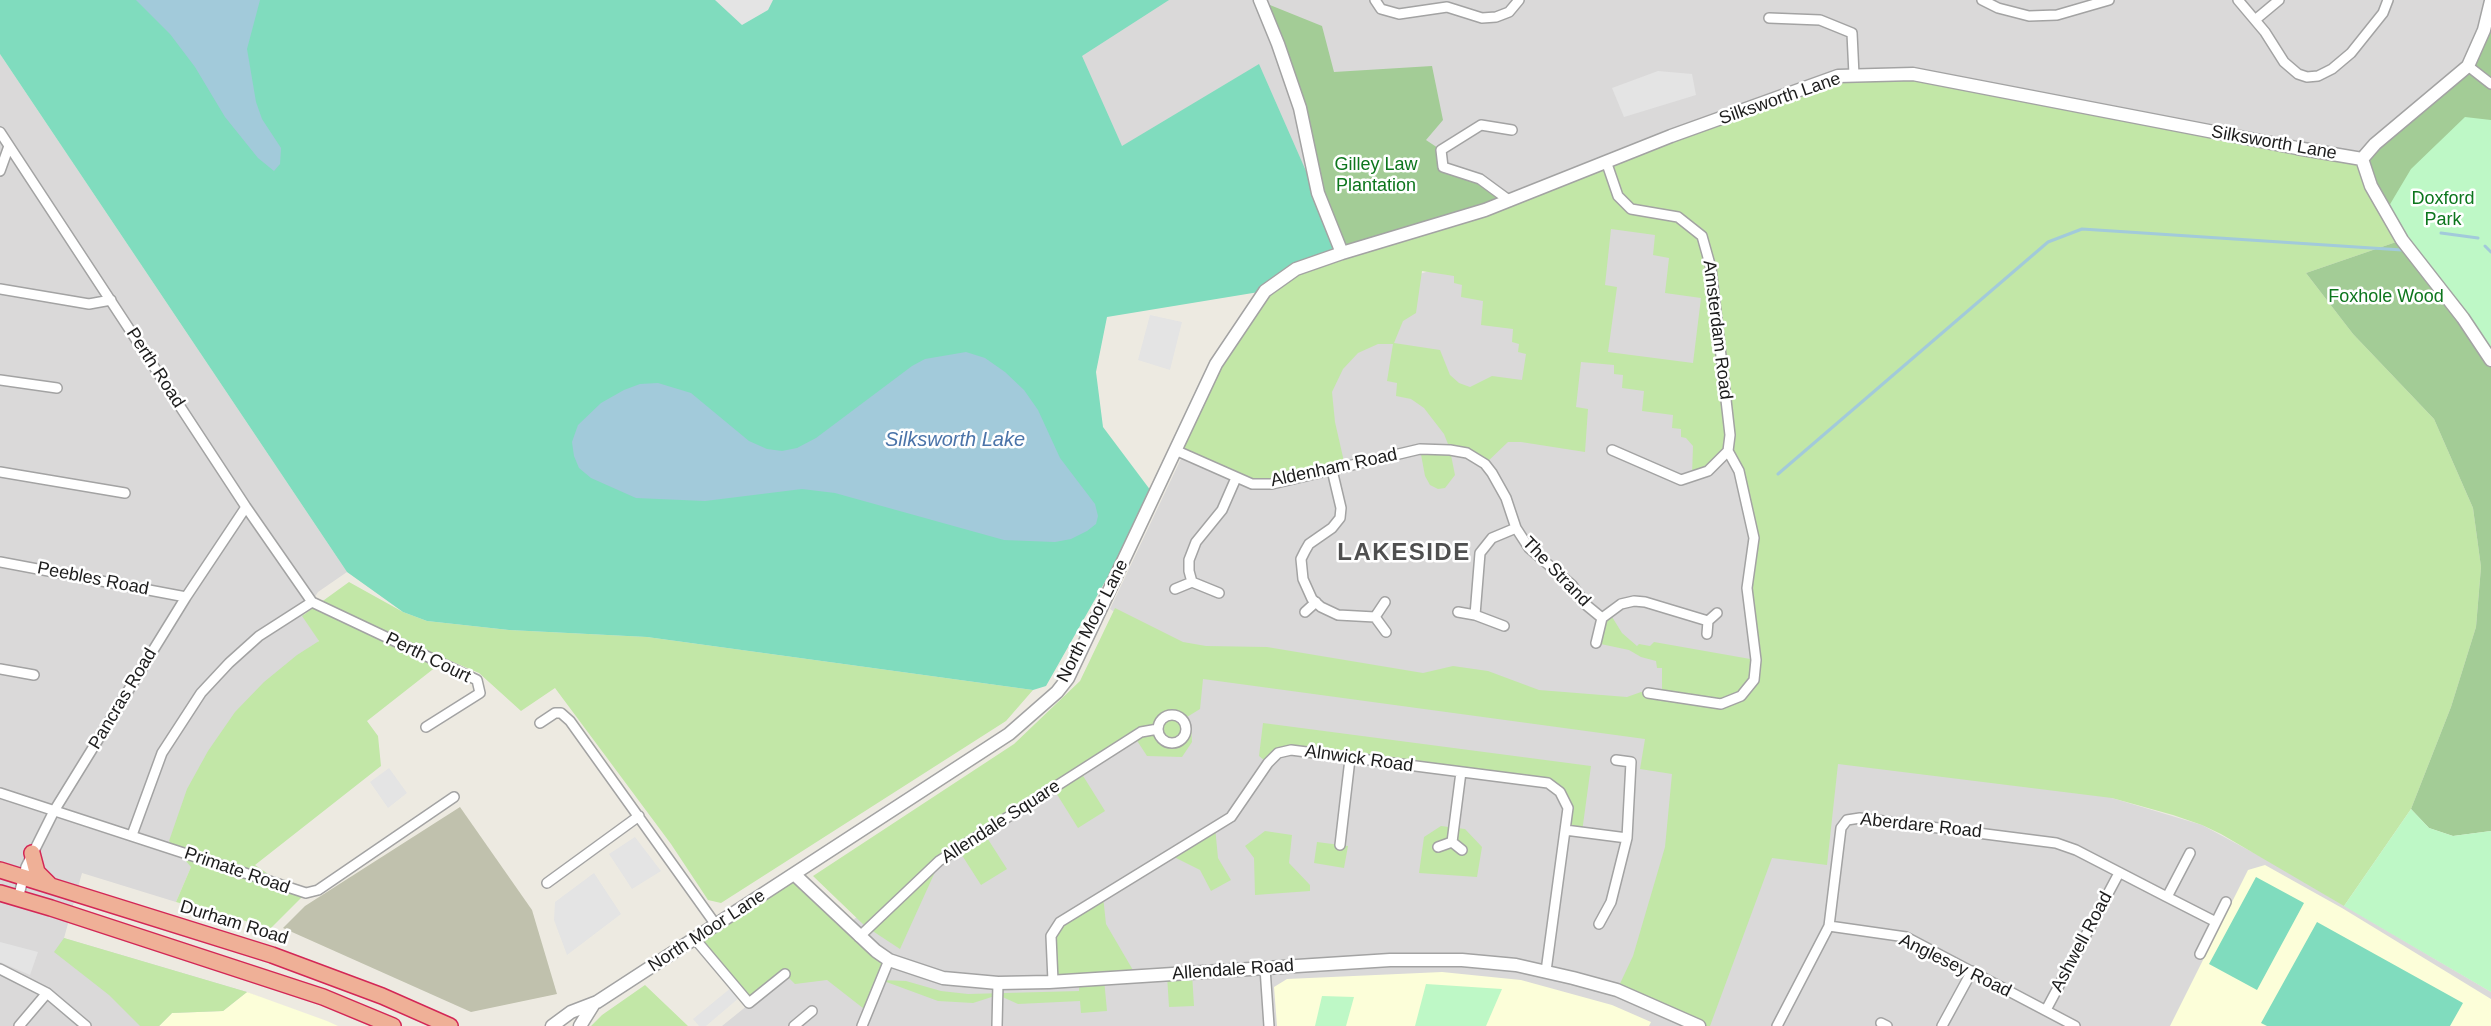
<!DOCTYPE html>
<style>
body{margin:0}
canvas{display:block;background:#edeae1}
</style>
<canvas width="2491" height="1026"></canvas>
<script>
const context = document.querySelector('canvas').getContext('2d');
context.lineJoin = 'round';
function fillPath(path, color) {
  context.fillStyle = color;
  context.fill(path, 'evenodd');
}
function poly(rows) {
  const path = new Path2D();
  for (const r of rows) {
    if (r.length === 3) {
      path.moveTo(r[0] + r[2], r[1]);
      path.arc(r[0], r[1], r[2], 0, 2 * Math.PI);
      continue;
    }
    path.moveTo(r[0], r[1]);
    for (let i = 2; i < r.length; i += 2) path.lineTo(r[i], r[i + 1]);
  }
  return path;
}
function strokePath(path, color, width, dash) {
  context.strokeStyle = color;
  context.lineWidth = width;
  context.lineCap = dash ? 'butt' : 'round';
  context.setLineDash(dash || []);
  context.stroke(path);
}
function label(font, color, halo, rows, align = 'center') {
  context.font = font + ' Arial,sans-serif';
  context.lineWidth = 5;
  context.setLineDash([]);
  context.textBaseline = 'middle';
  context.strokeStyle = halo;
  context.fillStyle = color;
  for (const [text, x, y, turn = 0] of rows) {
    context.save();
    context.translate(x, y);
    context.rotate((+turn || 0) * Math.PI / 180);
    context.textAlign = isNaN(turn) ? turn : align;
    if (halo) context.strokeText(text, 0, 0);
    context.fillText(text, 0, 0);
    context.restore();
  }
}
const residential = poly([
 [1154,0,2491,0,2468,66,2362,159,1485,210,1122,147,1070,56],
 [0,54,347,572,318,592,303,616,319,640,191,867,176,902,82,873,64,938,247,992,329,1026,0,1026],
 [1631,209,1702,236,1730,435,1754,538,2112,798,2202,825,2265,859,2491,992,2491,1026,722,1026,915,870,1165,645,1110,609,1222,372,1270,320]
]);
const education = poly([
 [2265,865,2342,908,2491,999,2491,1026,2170,1026,2248,870],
 [1442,972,1521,980,1612,1005,1651,1022,1649,1026,1277,1026,1274,987,1287,979],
 [247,992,327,1021,338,1026,159,1026,172,1013,223,1011]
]);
const construction = poly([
 [460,807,532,910,557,994,471,1012,283,928,305,906]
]);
const grass = poly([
 [1913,74,2362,159,2402,240,2306,273,2353,334,2434,419,2473,508,2481,567,2476,627,2451,707,2411,809,2344,906,2221,834,2202,825,2173,815,2112,798,1838,764,1827,865,1772,858,1710,1026,1699,1026,1617,990,1633,956,1665,847,1672,774,1640,769,1645,739,1203,679,1200,709,1187,717,1191,725,1192,742,1182,757,1147,756,1134,736,1080,771,1105,811,1078,828,1053,788,984,833,1007,869,981,885,958,849,940,861,900,949,865,926,813,876,1014,744,1080,681,1115,608,1183,642,1206,646,1267,647,1423,673,1453,666,1488,671,1539,690,1627,697,1641,692,1662,695,1662,668,1657,668,1656,661,1641,657,1629,650,1596,643,1609,612,1622,633,1637,646,1639,644,1650,646,1654,642,1756,660,1747,588,1754,538,1731,437,1722,458,1692,476,1693,446,1686,438,1681,437,1681,429,1672,428,1673,415,1642,411,1644,391,1622,388,1623,375,1614,374,1614,365,1581,362,1576,407,1588,409,1585,452,1521,442,1508,442,1485,464,1450,450,1455,475,1445,488,1438,489,1430,485,1425,476,1420,449,1450,449,1444,434,1424,408,1411,399,1396,396,1397,383,1387,381,1393,344,1378,344,1358,353,1343,369,1332,392,1335,422,1345,466,1252,484,1175,450,1216,364,1265,291,1296,269,1485,210,1838,76],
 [1611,229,1655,235,1653,255,1669,258,1665,293,1701,298,1693,363,1608,352,1617,287,1605,285],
 [1422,271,1454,276,1454,283,1462,285,1461,297,1483,301,1481,325,1513,329,1512,342,1519,344,1518,352,1526,354,1522,380,1492,376,1470,387,1459,383,1450,375,1440,350,1394,343,1403,321,1416,313],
 [349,582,403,612,427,621,509,630,647,637,1033,690,1006,721,721,903,708,900,671,844,555,688,521,711,479,673,446,659,367,721,378,736,381,766,255,865,302,897,271,928,176,902,191,867,169,841,187,789,208,751,235,712,264,682,297,655,319,641,302,616],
 [1263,723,1591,766,1582,832,1565,830,1568,808,1548,783,1291,750,1268,763,1259,756],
 [1441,826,1465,829,1482,847,1477,877,1419,873,1424,837],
 [1215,827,1218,858,1231,880,1211,891,1200,870,1170,855],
 [1265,831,1292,835,1289,863,1310,885,1310,891,1255,895,1254,858,1245,846],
 [1317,842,1348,846,1344,868,1314,863],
 [794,874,889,960,881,980,906,981,941,991,968,994,1079,991,1079,980,1053,981,1053,931,1103,896,1106,924,1137,977,1104,979,1107,1011,1081,1013,1080,1001,1018,1004,998,995,973,1003,938,1001,881,980,868,1012,827,980,795,984,785,974,749,1003,695,939],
 [64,938,247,992,223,1011,172,1013,159,1026,140,1026,109,995,54,952],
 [1192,973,1194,1006,1169,1007,1167,975],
 [645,985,688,1026,591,1026,602,1015]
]);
const forest = poly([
 [1260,1,1322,26,1334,72,1432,66,1443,120,1426,140,1441,150,1443,167,1480,179,1510,201,1342,253,1318,193,1300,108],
 [2491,1,2491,831,2453,836,2429,828,2411,809,2451,707,2476,627,2481,567,2473,508,2434,419,2353,334,2306,273,2402,240,2362,159,2468,66]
]);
const park = poly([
 [2465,117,2491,120,2491,360,2386,211,2411,169],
 [2411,809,2429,828,2453,836,2491,831,2491,992,2344,906],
 [1426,984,1502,989,1486,1026,1415,1026],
 [1322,996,1354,997,1346,1026,1315,1026]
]);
const pitch = poly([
 [0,0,1169,0,1082,56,1122,146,1259,64,1342,253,1265,291,1107,317,1096,372,1103,427,1154,495,1046,686,1033,690,647,637,509,630,427,621,403,612,347,572,0,54],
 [2256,877,2304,903,2257,990,2209,964],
 [2317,922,2463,1003,2450,1026,2267,1026,2261,1023]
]);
const parking = poly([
 [715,0,773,0,768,10,742,25],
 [1658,71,1692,74,1696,95,1624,117,1612,88],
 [1150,315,1182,322,1170,370,1138,360],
 [389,768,407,793,388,808,370,782],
 [635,837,661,871,632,889,609,854],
 [594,873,621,914,567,955,554,920,555,902],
 [0,942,38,952,30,975,0,962],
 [732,987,740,997,706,1026,699,1026,693,1019]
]);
const water = poly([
 [136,0,260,0,247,49,256,102,262,119,281,148,280,164,274,171,258,158,225,117,195,67,170,34],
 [966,352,985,358,1005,372,1024,390,1038,410,1060,458,1095,504,1098,516,1096,524,1087,531,1071,539,1055,542,1004,540,835,493,802,489,705,501,636,498,591,478,579,468,574,456,572,442,578,425,601,403,624,390,640,384,658,383,691,393,749,441,767,449,782,451,797,448,816,438,912,366,925,359]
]);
const stream = poly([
 [2441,233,2478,238],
 [2485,246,2491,252],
 [1778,474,2048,242,2082,229,2402,250]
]);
const minor = poly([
 [1375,0,1381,9,1399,14,1447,7,1482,18,1496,17,1509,12,1519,0],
 [1982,0,1998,8,2029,16,2057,15,2109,0],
 [2238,0,2265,32,2284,62,2298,74,2307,77,2318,76,2332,69,2351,53,2383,13,2388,0],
 [1769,18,1820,20,1852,33,1854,75],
 [2255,20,2279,0],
 [2468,66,2491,84],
 [0,132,246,507,312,602,477,680,480,693,426,727],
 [1606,161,1618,196,1631,209,1678,217,1702,236,1711,268,1730,435,1728,451,1739,471,1754,538,1747,588,1756,660,1754,680,1741,696,1721,704,1648,693],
 [0,171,9,146],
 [1510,201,1480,179,1443,167,1441,150,1481,125,1512,130],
 [0,289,89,304,111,300],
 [0,380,57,388],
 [1175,450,1252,484,1272,484,1420,449,1450,450,1467,453,1485,464,1492,473,1506,498,1516,528,1529,548,1572,585,1585,604,1602,618,1621,604,1634,601,1645,602,1708,621,1707,634],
 [1612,450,1681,480,1708,471,1728,451],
 [1332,470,1341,508,1340,518,1332,528,1309,544,1305,551,1301,559,1303,579,1312,599,1321,607,1338,615,1375,617],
 [0,472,125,493],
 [0,562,186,597],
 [1175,589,1192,582],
 [1219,593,1192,582,1189,571,1189,560,1196,542,1222,510,1236,478],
 [1385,602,1375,617,1386,632],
 [1305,612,1316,602],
 [1458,612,1475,615],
 [1708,621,1717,613],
 [1504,626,1475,615,1480,553,1492,538,1516,528],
 [1596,643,1602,618],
 [0,669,34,675],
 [1172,729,14],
 [540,723,555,713,561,713,570,721,716,925],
 [0,793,306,893,318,890,454,797],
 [1565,830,1627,838],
 [132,835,162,753,201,693,229,663,259,636,312,602],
 [1452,842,1461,772],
 [1340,845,1350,759],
 [1438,847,1452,842,1462,850],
 [2190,853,2167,897,2216,922],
 [547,883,639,816],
 [18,899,26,867,54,811,186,597,246,507],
 [1599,924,1611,902,1627,838,1631,762,1616,760],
 [1829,926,1906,937,2075,1026],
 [859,937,939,861,1141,732,1158,729],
 [695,939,749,1003,785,974],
 [2200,954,2226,902],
 [1265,968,1269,1026],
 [0,969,47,993,86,1026],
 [1053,981,1051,936,1060,922,1231,817,1268,763,1278,753,1291,750,1548,783,1560,792,1568,808,1546,971],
 [2046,1010,2119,873],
 [1881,1023,1887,1026],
 [19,1026,47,993],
 [794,1026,812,1011],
 [862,1026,889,960],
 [997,1026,998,983],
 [1777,1026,1829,926,1841,828,1847,820,1860,818,2056,843,2076,850,2167,897],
 [1942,1026,1972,971]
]);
const tertiary = poly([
 [1260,0,1278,44,1300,108,1318,193,1342,253],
 [2362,159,2371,186,2402,240,2463,318,2491,360],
 [794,874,876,951,889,960,943,978,998,983,1049,982,1390,960,1462,960,1516,965,1573,978,1617,990,1699,1026],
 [552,1026,571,1012,597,1002,1009,734,1057,692,1068,678,1216,364,1265,291,1296,269,1342,253,1485,210,1671,136,1838,76,1913,74,2297,148,2362,159,2375,144,2468,66,2484,30,2491,1],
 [580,1026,593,1005]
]);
const trunk = poly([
 [32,853,37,872,50,885],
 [0,870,272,955,382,996,450,1026],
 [0,893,51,908,323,997,393,1026]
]);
const streetNames = [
 ["Silksworth Lane",1780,99,-19],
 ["Silksworth Lane",2274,143,10],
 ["Amsterdam Road",1717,330,83],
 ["Perth Road",155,368,57],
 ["Aldenham Road",1334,468,-12],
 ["The Strand",1556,572,46],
 ["Peebles Road",93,579,11],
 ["North Moor Lane",1093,621,-63],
 ["Perth Court",428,658,26],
 ["Pancras Road",123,699,-59],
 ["Alnwick Road",1359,759,8],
 ["Allendale Square",1001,822,-33],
 ["Aberdare Road",1921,826,6],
 ["Primate Road",237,871,19],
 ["Durham Road",234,923,17],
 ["North Moor Lane",707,931,-33],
 ["Ashwell Road",2082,942,-62],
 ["Anglesey Road",1955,966,26],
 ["Allendale Road",1233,970,-4]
];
const parkNames = [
 ["Gilley Law",1376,165],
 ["Plantation",1376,186],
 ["Doxford",2443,199],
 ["Park",2443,220],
 ["Foxhole Wood",2386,297]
];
const waterNames = [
 ["Silksworth Lake",955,440]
];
const districtNames = [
 ["LAKESIDE",1404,553]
];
fillPath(residential, '#dad9d9');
fillPath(education, '#fcfed9');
fillPath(construction, '#c0c1ad');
fillPath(grass, '#c2e7a7');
fillPath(forest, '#a3cc96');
fillPath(park, '#bef8c6');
fillPath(pitch, '#80dcbe');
fillPath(parking, '#e4e4e4');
fillPath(water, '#a2cada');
strokePath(stream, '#a2cada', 3);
strokePath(minor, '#a3a3a3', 12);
strokePath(tertiary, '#a3a3a3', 15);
strokePath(trunk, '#d32756', 18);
strokePath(minor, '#fff', 9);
strokePath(tertiary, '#fff', 12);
strokePath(trunk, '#efb097', 15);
label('18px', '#1c1c1c', '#fff', streetNames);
label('18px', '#0d761d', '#fff', parkNames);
label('italic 20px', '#4b74a9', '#fff', waterNames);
context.letterSpacing = '1.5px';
label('bold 24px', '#4f4f4f', '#fff', districtNames);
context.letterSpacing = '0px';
</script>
